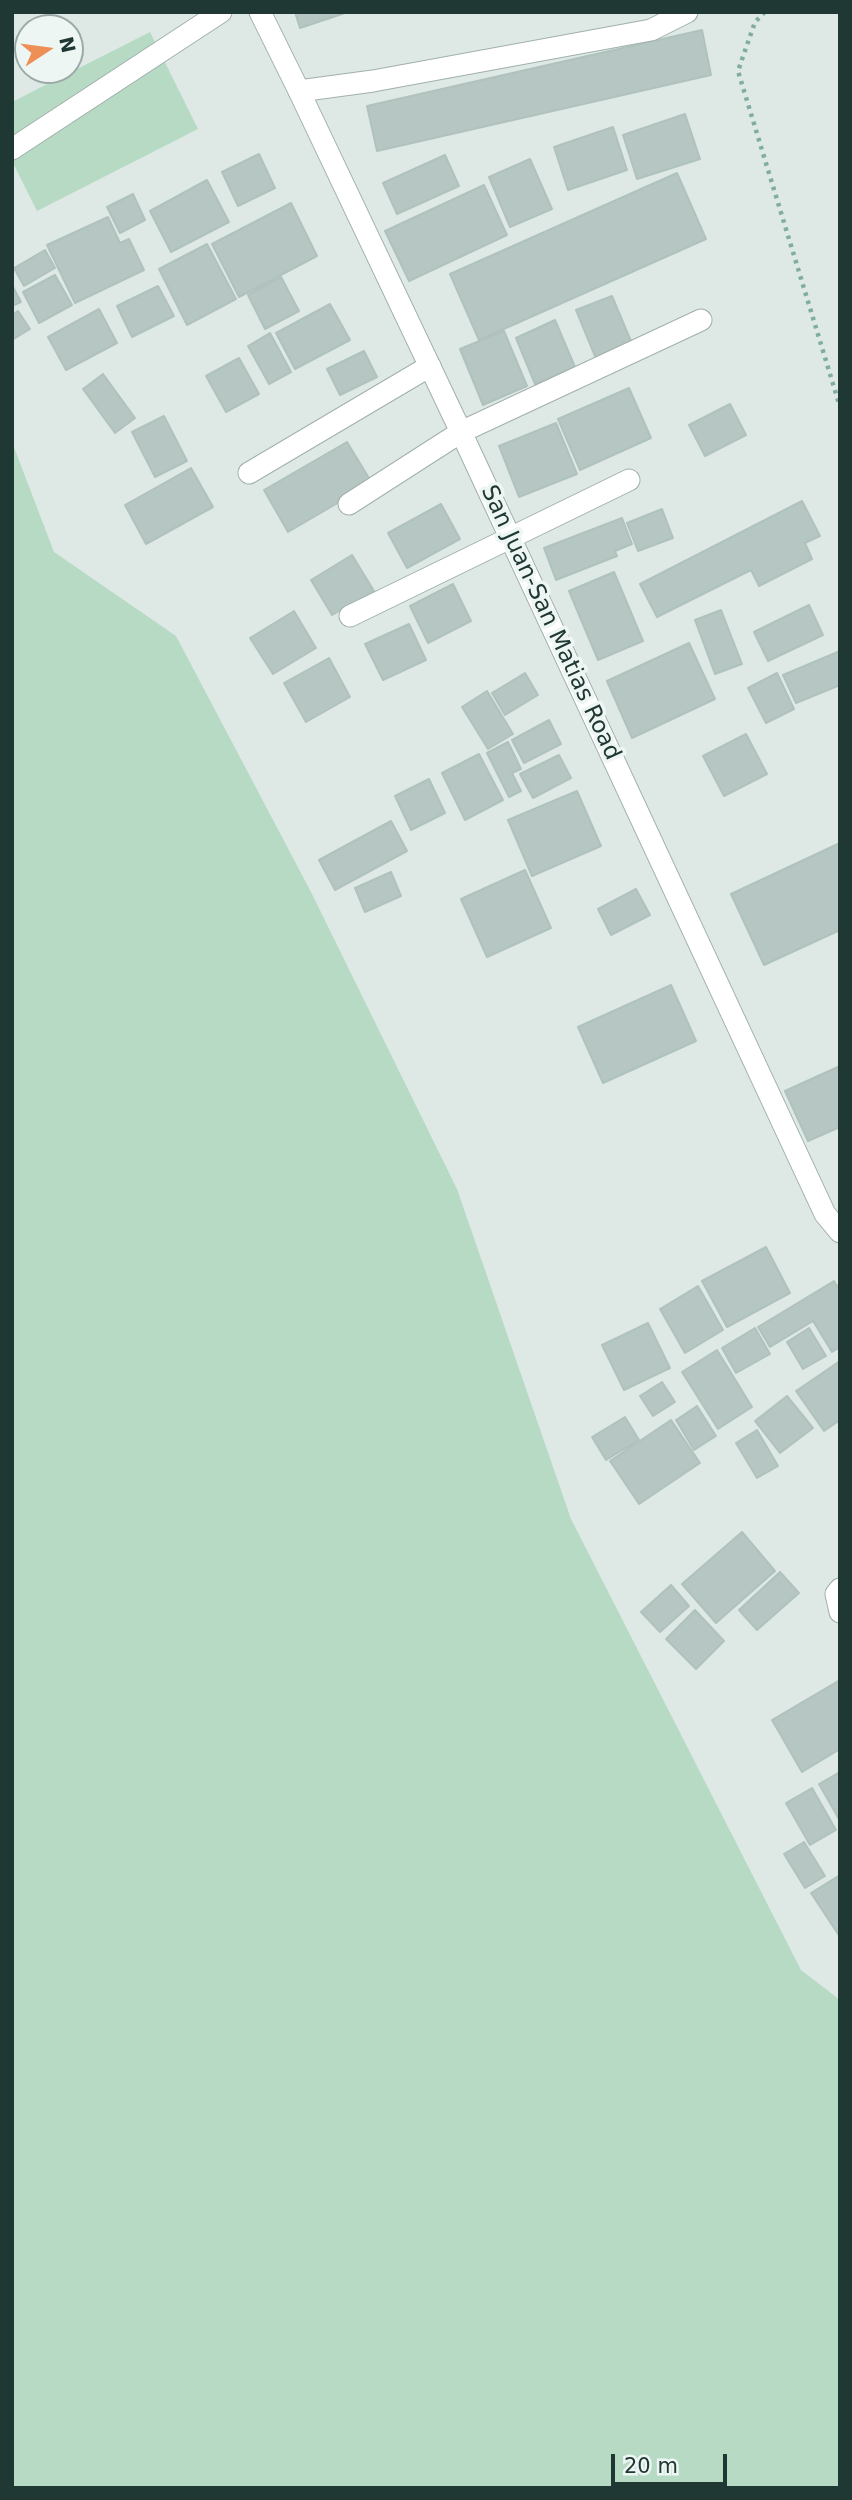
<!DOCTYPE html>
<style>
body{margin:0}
#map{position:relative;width:852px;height:2500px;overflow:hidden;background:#dee9e5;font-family:"DejaVu Sans",sans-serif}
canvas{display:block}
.frame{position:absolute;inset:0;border:14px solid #203834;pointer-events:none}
.north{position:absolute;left:14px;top:14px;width:70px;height:70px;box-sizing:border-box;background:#eef6f3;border:2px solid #9caaa7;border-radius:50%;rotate:77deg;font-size:19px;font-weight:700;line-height:28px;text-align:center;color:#203834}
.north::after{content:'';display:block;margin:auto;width:24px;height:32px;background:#ee8f57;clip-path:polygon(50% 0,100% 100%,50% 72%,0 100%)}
.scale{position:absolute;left:611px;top:2454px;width:116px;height:32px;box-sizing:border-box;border:4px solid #203834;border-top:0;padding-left:9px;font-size:21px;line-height:24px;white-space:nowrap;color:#203834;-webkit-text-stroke:5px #eef6f3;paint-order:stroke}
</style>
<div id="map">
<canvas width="852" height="2500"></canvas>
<div class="frame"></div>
<div class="north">N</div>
<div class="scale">20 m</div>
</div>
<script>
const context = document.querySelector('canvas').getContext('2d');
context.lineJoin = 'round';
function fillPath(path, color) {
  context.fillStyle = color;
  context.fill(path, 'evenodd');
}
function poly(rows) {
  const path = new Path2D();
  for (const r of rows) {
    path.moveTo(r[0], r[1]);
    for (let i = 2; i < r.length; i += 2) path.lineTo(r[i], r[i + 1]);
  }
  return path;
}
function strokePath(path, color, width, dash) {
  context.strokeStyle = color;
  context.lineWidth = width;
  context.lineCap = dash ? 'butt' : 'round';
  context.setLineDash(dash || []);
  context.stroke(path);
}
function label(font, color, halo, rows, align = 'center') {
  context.font = font + ' "DejaVu Sans",sans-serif';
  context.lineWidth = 7;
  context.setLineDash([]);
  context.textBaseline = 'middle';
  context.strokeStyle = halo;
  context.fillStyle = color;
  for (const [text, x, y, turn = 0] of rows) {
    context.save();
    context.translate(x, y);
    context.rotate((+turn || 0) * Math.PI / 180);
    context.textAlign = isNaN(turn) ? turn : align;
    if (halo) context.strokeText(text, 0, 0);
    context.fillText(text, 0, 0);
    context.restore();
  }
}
const green = poly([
 [150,32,198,129,37,211,12,161,12,102],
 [12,442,54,552,176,636,311,892,457,1189,571,1519,801,1970,840,2000,840,2488,12,2488]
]);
const building = poly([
 [295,12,348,12,300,28,295,12],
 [702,30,711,75,377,151,367,106,702,30],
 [685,114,700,159,637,179,623,135,685,114],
 [613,127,627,170,568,190,554,147,613,127],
 [259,154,275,188,238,206,222,172,259,154],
 [445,155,459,186,397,214,383,183,445,155],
 [530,159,552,209,510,227,489,177,530,159],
 [677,173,706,239,479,340,450,274,677,173],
 [207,180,229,222,171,252,150,211,207,180],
 [484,185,507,235,409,281,385,231,484,185],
 [133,194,145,220,120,233,107,207,133,194],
 [291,203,317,256,239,297,212,244,291,203],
 [108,217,120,243,129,239,144,270,75,303,47,245,108,217],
 [207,244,236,299,187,325,159,269,207,244],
 [45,250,55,268,24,286,14,268,45,250],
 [55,275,72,305,39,323,23,292,55,275],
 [281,277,299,311,265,329,248,295,281,277],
 [12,285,21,302,12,306,12,285],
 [158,286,174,316,132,337,117,306,158,286],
 [612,296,633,346,597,361,576,310,612,296],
 [330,304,350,340,295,369,276,333,330,304],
 [99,309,117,343,66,370,48,337,99,309],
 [18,311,30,329,12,340,12,315,18,311],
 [555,320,575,367,535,384,516,338,555,320],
 [504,331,527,386,483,405,460,349,504,331],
 [270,333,291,372,269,384,248,346,270,333],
 [364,351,377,377,340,395,327,369,364,351],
 [239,358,259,394,226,412,206,376,239,358],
 [103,374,135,418,115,433,83,389,103,374],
 [629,388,651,438,580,470,558,419,629,388],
 [730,404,746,435,705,456,689,425,730,404],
 [164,416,187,461,155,477,132,432,164,416],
 [556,423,577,474,519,497,499,446,556,423],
 [347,442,372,483,288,532,264,490,347,442],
 [191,468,213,507,146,544,125,505,191,468],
 [802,501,820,536,805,543,812,559,759,586,751,570,657,617,640,584,802,501],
 [441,504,460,539,407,568,388,533,441,504],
 [662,509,673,538,638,551,627,523,662,509],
 [622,518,632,544,615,551,617,556,556,580,544,548,622,518],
 [352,555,374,591,332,615,311,580,352,555],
 [614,572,643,641,598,660,569,591,614,572],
 [453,584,471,621,428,643,410,606,453,584],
 [809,605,823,635,768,661,754,632,809,605],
 [721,610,742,664,715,674,695,620,721,610],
 [294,611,316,648,273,674,250,638,294,611],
 [409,624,426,660,383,680,365,644,409,624],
 [689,643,715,699,632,738,607,681,689,643],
 [840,651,840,685,796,703,783,675,840,651],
 [329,658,350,697,306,722,284,683,329,658],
 [525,673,538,695,505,715,492,693,525,673],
 [777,673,794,709,766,723,748,688,777,673],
 [487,691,513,734,488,749,462,707,487,691],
 [549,720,561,744,524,763,512,740,549,720],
 [746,734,767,774,724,796,703,756,746,734],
 [508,742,521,769,512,773,521,791,509,797,487,753,508,742],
 [479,754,503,800,465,820,442,773,479,754],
 [559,755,571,778,533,798,520,774,559,755],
 [429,779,445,813,411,830,395,796,429,779],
 [577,791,601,846,532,876,508,820,577,791],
 [391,821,407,851,335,890,319,860,391,821],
 [840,843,840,930,764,965,731,894,840,843],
 [525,870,551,928,487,957,461,899,525,870],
 [391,872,401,896,365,912,355,888,391,872],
 [636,889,650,915,611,935,598,909,636,889],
 [671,985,696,1041,603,1083,578,1027,671,985],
 [840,1066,840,1127,808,1141,785,1091,840,1066],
 [766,1247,790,1293,727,1327,702,1281,766,1247],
 [834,1281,840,1291,840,1347,832,1352,813,1321,770,1347,758,1327,834,1281],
 [698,1286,723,1330,685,1353,660,1309,698,1286],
 [648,1323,670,1368,624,1390,602,1345,648,1323],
 [755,1328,770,1354,736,1373,722,1348,755,1328],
 [809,1328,826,1356,803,1369,787,1342,809,1328],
 [717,1350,752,1407,718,1429,682,1372,717,1350],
 [840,1361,840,1420,824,1431,796,1391,840,1361],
 [662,1382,675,1402,653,1416,640,1396,662,1382],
 [787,1396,813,1428,780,1453,755,1421,787,1396],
 [697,1406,716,1436,694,1450,676,1420,697,1406],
 [625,1417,639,1440,606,1460,592,1437,625,1417],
 [671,1420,700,1463,639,1504,610,1461,671,1420],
 [757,1430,778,1466,757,1478,736,1443,757,1430],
 [742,1532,775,1571,716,1623,682,1584,742,1532],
 [780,1572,799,1593,757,1630,739,1610,780,1572],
 [671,1585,689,1606,660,1632,641,1612,671,1585],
 [695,1610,724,1641,696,1669,666,1639,695,1610],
 [840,1680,840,1749,802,1772,772,1720,840,1680],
 [840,1772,840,1821,819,1784,840,1772],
 [812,1788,836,1830,810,1845,786,1803,812,1788],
 [804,1842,825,1876,805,1888,784,1854,804,1842],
 [840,1875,840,1937,811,1893,840,1875]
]);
const path = poly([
 [765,12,755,22,738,71,840,407]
]);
const minor = poly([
 [299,91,373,81,651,30,687,12],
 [12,149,221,12],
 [249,473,430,366],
 [349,504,461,432,701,320],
 [350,616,629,480],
 [840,1589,836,1594,840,1612]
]);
const tertiary = poly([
 [260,12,299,91,461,432,825,1214,840,1232]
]);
const streetNames = [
 ["San Juan-San Matias Road",550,623,65]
];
fillPath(green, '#b7dac5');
fillPath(building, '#b6c6c2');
strokePath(building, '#b0c2bd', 2);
strokePath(minor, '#a1b0ac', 23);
strokePath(tertiary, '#a1b0ac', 23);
strokePath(path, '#7faca3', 4.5, [3.5, 5]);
strokePath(minor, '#fff', 21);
strokePath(tertiary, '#fff', 21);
label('23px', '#203834', '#eef6f3', streetNames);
</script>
